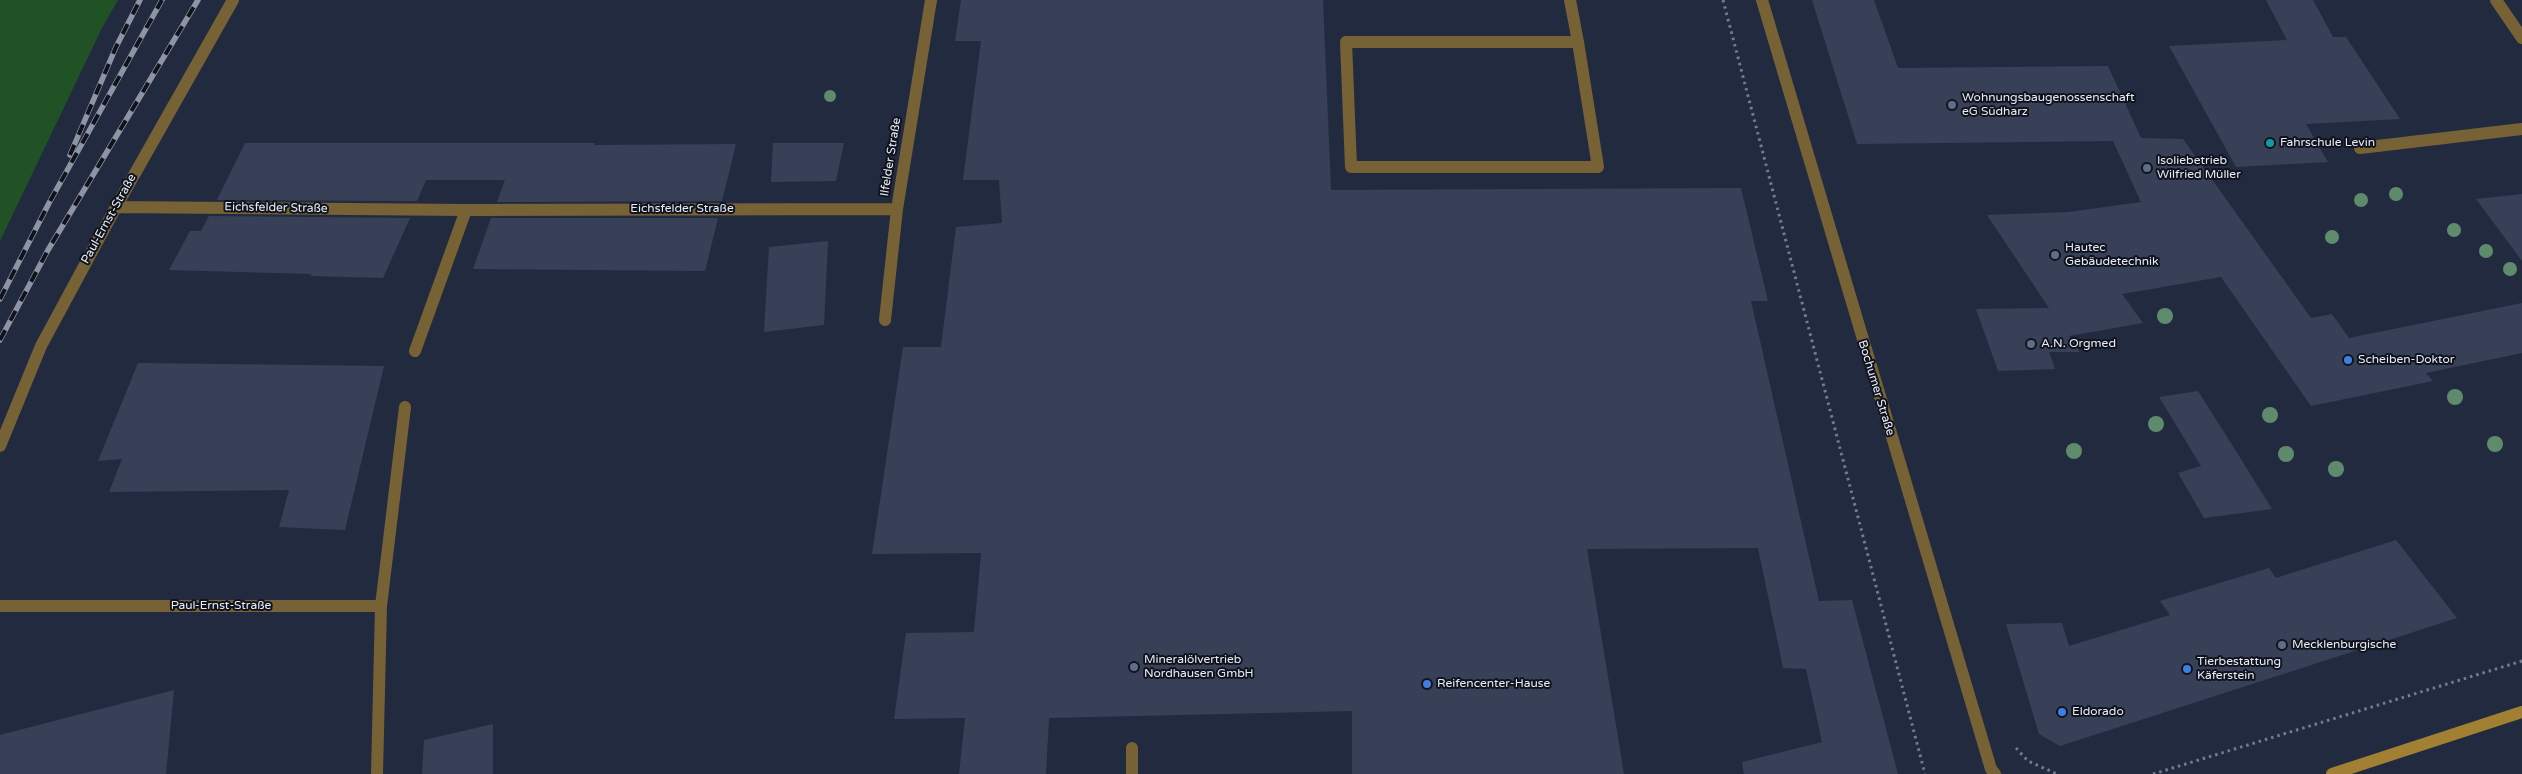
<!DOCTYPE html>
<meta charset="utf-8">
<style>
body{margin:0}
canvas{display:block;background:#222a3f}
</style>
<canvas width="2522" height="774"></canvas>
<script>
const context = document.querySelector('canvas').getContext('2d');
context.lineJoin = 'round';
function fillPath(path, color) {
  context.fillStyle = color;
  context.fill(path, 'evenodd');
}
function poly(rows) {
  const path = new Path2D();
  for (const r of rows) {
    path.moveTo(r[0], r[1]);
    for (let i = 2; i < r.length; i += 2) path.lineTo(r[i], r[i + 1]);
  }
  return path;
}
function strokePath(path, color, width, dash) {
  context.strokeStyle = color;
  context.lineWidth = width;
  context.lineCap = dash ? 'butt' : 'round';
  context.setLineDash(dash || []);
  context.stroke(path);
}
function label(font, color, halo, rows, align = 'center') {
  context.font = font + ' "Varela Round",sans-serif';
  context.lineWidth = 4;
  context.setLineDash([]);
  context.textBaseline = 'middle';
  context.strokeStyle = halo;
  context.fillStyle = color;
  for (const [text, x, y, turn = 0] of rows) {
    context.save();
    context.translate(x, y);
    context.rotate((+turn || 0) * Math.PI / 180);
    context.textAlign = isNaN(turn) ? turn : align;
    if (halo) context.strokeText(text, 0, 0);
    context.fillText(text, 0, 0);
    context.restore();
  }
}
const green = poly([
 [0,0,118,0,102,28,0,241]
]);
const building = poly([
 [961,0,1323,0,1331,190,1741,188,1768,301,1751,301,1819,601,1852,600,1898,774,1744,774,1742,762,1822,742,1806,669,1783,668,1758,548,1587,549,1624,774,1352,774,1352,711,1049,718,1046,774,959,774,965,718,894,719,906,633,974,632,981,553,872,554,903,347,941,347,956,227,1002,223,999,180,963,180,981,41,955,41],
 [1812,0,1874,0,1898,68,2108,66,2141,138,2183,139,2311,318,2332,314,2349,338,2522,303,2522,353,2426,373,2433,381,2311,406,2221,277,2122,294,2143,323,2069,336,2080,352,2049,352,2055,369,1998,371,1976,309,2049,308,1987,215,2069,212,2141,202,2113,141,1857,144],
 [2266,0,2313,0,2333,37,2346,37,2400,119,2306,124,2328,162,2236,167,2169,46,2287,40],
 [245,143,595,143,594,145,736,144,722,201,497,202,505,180,426,180,417,201,217,200],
 [773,143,844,143,836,181,771,182],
 [2522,194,2522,261,2476,199],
 [209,216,410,218,383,278,310,276,312,274,169,270,190,231,201,231],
 [491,218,718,218,705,271,473,269],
 [828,241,824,325,764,332,769,247],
 [138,363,384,366,345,530,279,527,289,490,109,492,122,459,98,461],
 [2198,391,2239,456,2272,509,2204,518,2178,473,2201,466,2159,397],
 [2396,540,2457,618,2060,746,2039,734,2006,624,2062,623,2069,646,2170,615,2160,601,2269,568,2276,578],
 [174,690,166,774,0,774,0,735],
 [493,724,493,774,422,774,424,740]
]);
const path = poly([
 [1723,0,1925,774],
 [2016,748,2028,761,2057,774],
 [2153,774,2522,661]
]);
const lane = poly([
 [1570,0,1578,42],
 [1346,42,1578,42,1598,167,1351,167,1346,42],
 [2360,148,2522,129],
 [1132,748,1132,774]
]);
const street = poly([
 [1762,0,1991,769,1995,774],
 [2496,0,2522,38],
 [116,207,466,210,897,209],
 [885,320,897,209,931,0],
 [415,351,466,210],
 [0,446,41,346,116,207,233,0],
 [0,606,381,606],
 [377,774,381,606,405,407]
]);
const secondary = poly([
 [2332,774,2522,712]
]);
const rail = poly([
 [70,155,116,47,140,0],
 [0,299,49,203,162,0],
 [0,340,48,250,198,0]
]);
const trees = [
 [830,96,6],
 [2396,194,7],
 [2361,200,7],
 [2454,230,7],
 [2332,237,7],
 [2486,251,7],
 [2510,269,7],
 [2165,316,8],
 [2455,397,8],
 [2270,415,8],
 [2156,424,8],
 [2495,444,8],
 [2074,451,8],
 [2286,454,8],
 [2336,469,8]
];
const markers = [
 [1952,105,5,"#5c6f8a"],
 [2270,143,5,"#0f9aa8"],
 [2147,168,5,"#5c6f8a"],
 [2055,255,5,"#5c6f8a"],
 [2031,344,5,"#5c6f8a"],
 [2348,360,5,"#3f7fe0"],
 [2282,645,5,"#5c6f8a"],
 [1134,667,5,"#5c6f8a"],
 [2187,669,5,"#3f7fe0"],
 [1427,684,5,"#3f7fe0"],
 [2062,712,5,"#3f7fe0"]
];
const poiNames = [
 ["Wohnungsbaugenossenschaft",1962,98],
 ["eG Südharz",1962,112],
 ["Fahrschule Levin",2280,143],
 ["Isoliebetrieb",2157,161],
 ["Wilfried Müller",2157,175],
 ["Hautec",2065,248],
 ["Gebäudetechnik",2065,262],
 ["A.N. Orgmed",2041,344],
 ["Scheiben-Doktor",2358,360],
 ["Mecklenburgische",2292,645],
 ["Mineralölvertrieb",1144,660],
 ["Nordhausen GmbH",1144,674],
 ["Tierbestattung",2197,662],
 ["Käferstein",2197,676],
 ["Reifencenter-Hause",1437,684],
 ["Eldorado",2072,712]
];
const streetNames = [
 ["Ilfelder Straße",891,157,-81],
 ["Eichsfelder Straße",276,208,1],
 ["Eichsfelder Straße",682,209],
 ["Paul-Ernst-Straße",109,219,-61],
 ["Bochumer Straße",1876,388,73],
 ["Paul-Ernst-Straße",221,606]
];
fillPath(green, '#215225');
fillPath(building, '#374056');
strokePath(path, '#747b8d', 3, [2.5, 4]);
strokePath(lane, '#776235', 12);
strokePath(street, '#776235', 12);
strokePath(secondary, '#a28033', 12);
strokePath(rail, '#8d94a5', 5.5);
strokePath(rail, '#10131c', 4, [11]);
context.fillStyle = '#5f8b6d';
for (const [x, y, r] of trees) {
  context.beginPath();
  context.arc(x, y, r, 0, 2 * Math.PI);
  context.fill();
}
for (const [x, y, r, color] of markers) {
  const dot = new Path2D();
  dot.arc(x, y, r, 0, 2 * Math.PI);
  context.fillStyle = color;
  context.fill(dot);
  strokePath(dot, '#10131c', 2);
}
label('12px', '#e6ecf9', '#10131c', poiNames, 'left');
label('12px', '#e6ecf9', '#10131c', streetNames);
</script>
